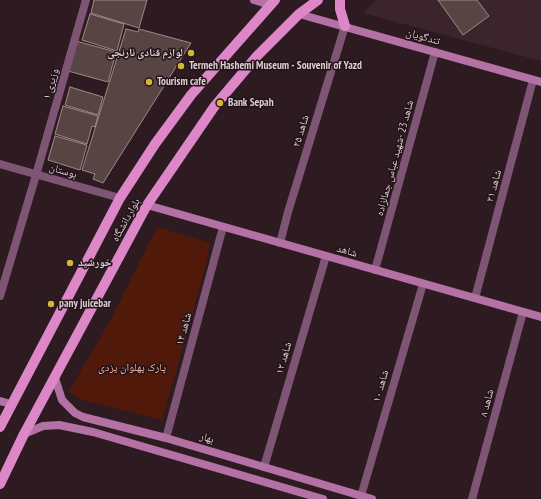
<!DOCTYPE html>
<meta charset="utf-8">
<style>
body{margin:0}
canvas{display:block;background:#2d1b21}
</style>
<canvas width="541" height="499"></canvas>
<script>
const context = document.querySelector('canvas').getContext('2d');
context.lineJoin = 'round';
function fillPath(path, color) {
  context.fillStyle = color;
  context.fill(path, 'evenodd');
}
function poly(rows) {
  const path = new Path2D();
  for (const r of rows) {
    path.moveTo(r[0], r[1]);
    for (let i = 2; i < r.length; i += 2) path.lineTo(r[i], r[i + 1]);
  }
  return path;
}
function strokePath(path, color, width, dash) {
  context.strokeStyle = color;
  context.lineWidth = width;
  context.lineCap = dash ? 'butt' : 'round';
  context.setLineDash(dash || []);
  context.stroke(path);
}
function label(font, color, halo, rows, align = 'center') {
  context.font = font + ' "PT Sans Narrow","Noto Naskh Arabic",sans-serif';
  context.lineWidth = 3;
  context.setLineDash([]);
  context.textBaseline = 'middle';
  context.strokeStyle = halo;
  context.fillStyle = color;
  for (const [text, x, y, turn = 0] of rows) {
    context.save();
    context.translate(x, y);
    context.rotate((+turn || 0) * Math.PI / 180);
    context.textAlign = isNaN(turn) ? turn : align;
    if (halo) context.strokeText(text, 0, 0);
    context.fillText(text, 0, 0);
    context.restore();
  }
}
const built = poly([
 [376,0,541,0,541,61,363,13]
]);
const green = poly([
 [157,227,210,243,205,269,162,420,79,399,69,391,109,323]
]);
const building = poly([
 [94,0,147,0,139,28,91,13,94,0],
 [438,0,477,0,489,16,463,35,438,0],
 [90,14,124,24,117,51,82,40,90,14],
 [126,29,138,32,139,29,191,43,103,183,93,179,95,174,82,170,126,29],
 [76,41,116,52,108,82,68,71,76,41],
 [70,87,103,97,98,115,65,105,70,87],
 [63,106,98,116,95,127,92,126,87,144,55,134,63,106],
 [55,136,87,145,80,170,48,160,55,136]
]);
const street = poly([
 [0,164,120,198],
 [280,243,288,212,345,26],
 [375,270,435,52],
 [0,296,36,175,86,0],
 [475,298,533,80],
 [166,438,223,227],
 [264,467,326,256],
 [361,496,423,284],
 [472,499,523,312]
]);
const secondary = poly([
 [254,0,270,5],
 [299,14,541,82],
 [147,205,541,317],
 [55,378,62,400,75,413,83,417,166,438,372,499],
 [0,401,11,404],
 [24,434,43,426,59,425,93,432,323,499]
]);
const primary = poly([
 [340,0,340,9,345,26],
 [0,427,120,198,155,144,191,95,275,0],
 [0,484,24,434,147,205,214,107,257,56,299,14,318,0]
]);
const markers = [
 [191,53,4,"#d2b736"],
 [181,66,4,"#d2b736"],
 [149,82,4,"#d2b736"],
 [220,103,4,"#d2b736"],
 [70,263,4,"#d2b736"],
 [51,304,4,"#d2b736"]
];
const streetNames = [
 ["تندگویان",423,37,16],
 ["وزیری ۱",51,84,-74],
 ["شاهد ۲۵",301,131,-73],
 ["شاهد 23 -شهید عباس جمالزاده",395,158,-75],
 ["بوستان",63,171,16],
 ["شاهد ۲۱",494,186,-75],
 ["بلواردانشگاه",126,220,-61],
 ["شاهد",347,251,16],
 ["شاهد ۱۴",184,329,-75],
 ["شاهد ۱۲",284,358,-74],
 ["شاهد ۱۰",381,386,-74],
 ["شاهد ۸",487,403,-75],
 ["بهار",207,438,16]
];
const poiNames = [
 ["لوازم قنادی نارنجی",183,53,"right"],
 ["Termeh Hashemi Museum - Souvenir of Yazd",189,66],
 ["Tourism cafe",157,82],
 ["Bank Sepah",228,103],
 ["خورشید",78,263],
 ["pany juicebar",59,304]
];
const parkNames = [
 ["پارک پهلوان یزدی",132,368]
];
fillPath(built, '#3b242c');
fillPath(green, '#501909');
fillPath(building, '#594444');
strokePath(building, '#a08889', 1);
strokePath(street, '#7e5574', 8);
strokePath(secondary, '#b471a4', 8);
strokePath(primary, '#dd87c9', 10);
for (const [x, y, r, color] of markers) {
  const dot = new Path2D();
  dot.arc(x, y, r, 0, 2 * Math.PI);
  context.fillStyle = color;
  context.fill(dot);
  strokePath(dot, '#231218', 1.5);
}
label('11px', '#dbcfd2', '#231218', streetNames);
label('bold 11px', '#dbcfd2', '#231218', poiNames, 'left');
label('11px', '#f7baa8', '#231218', parkNames);
</script>
